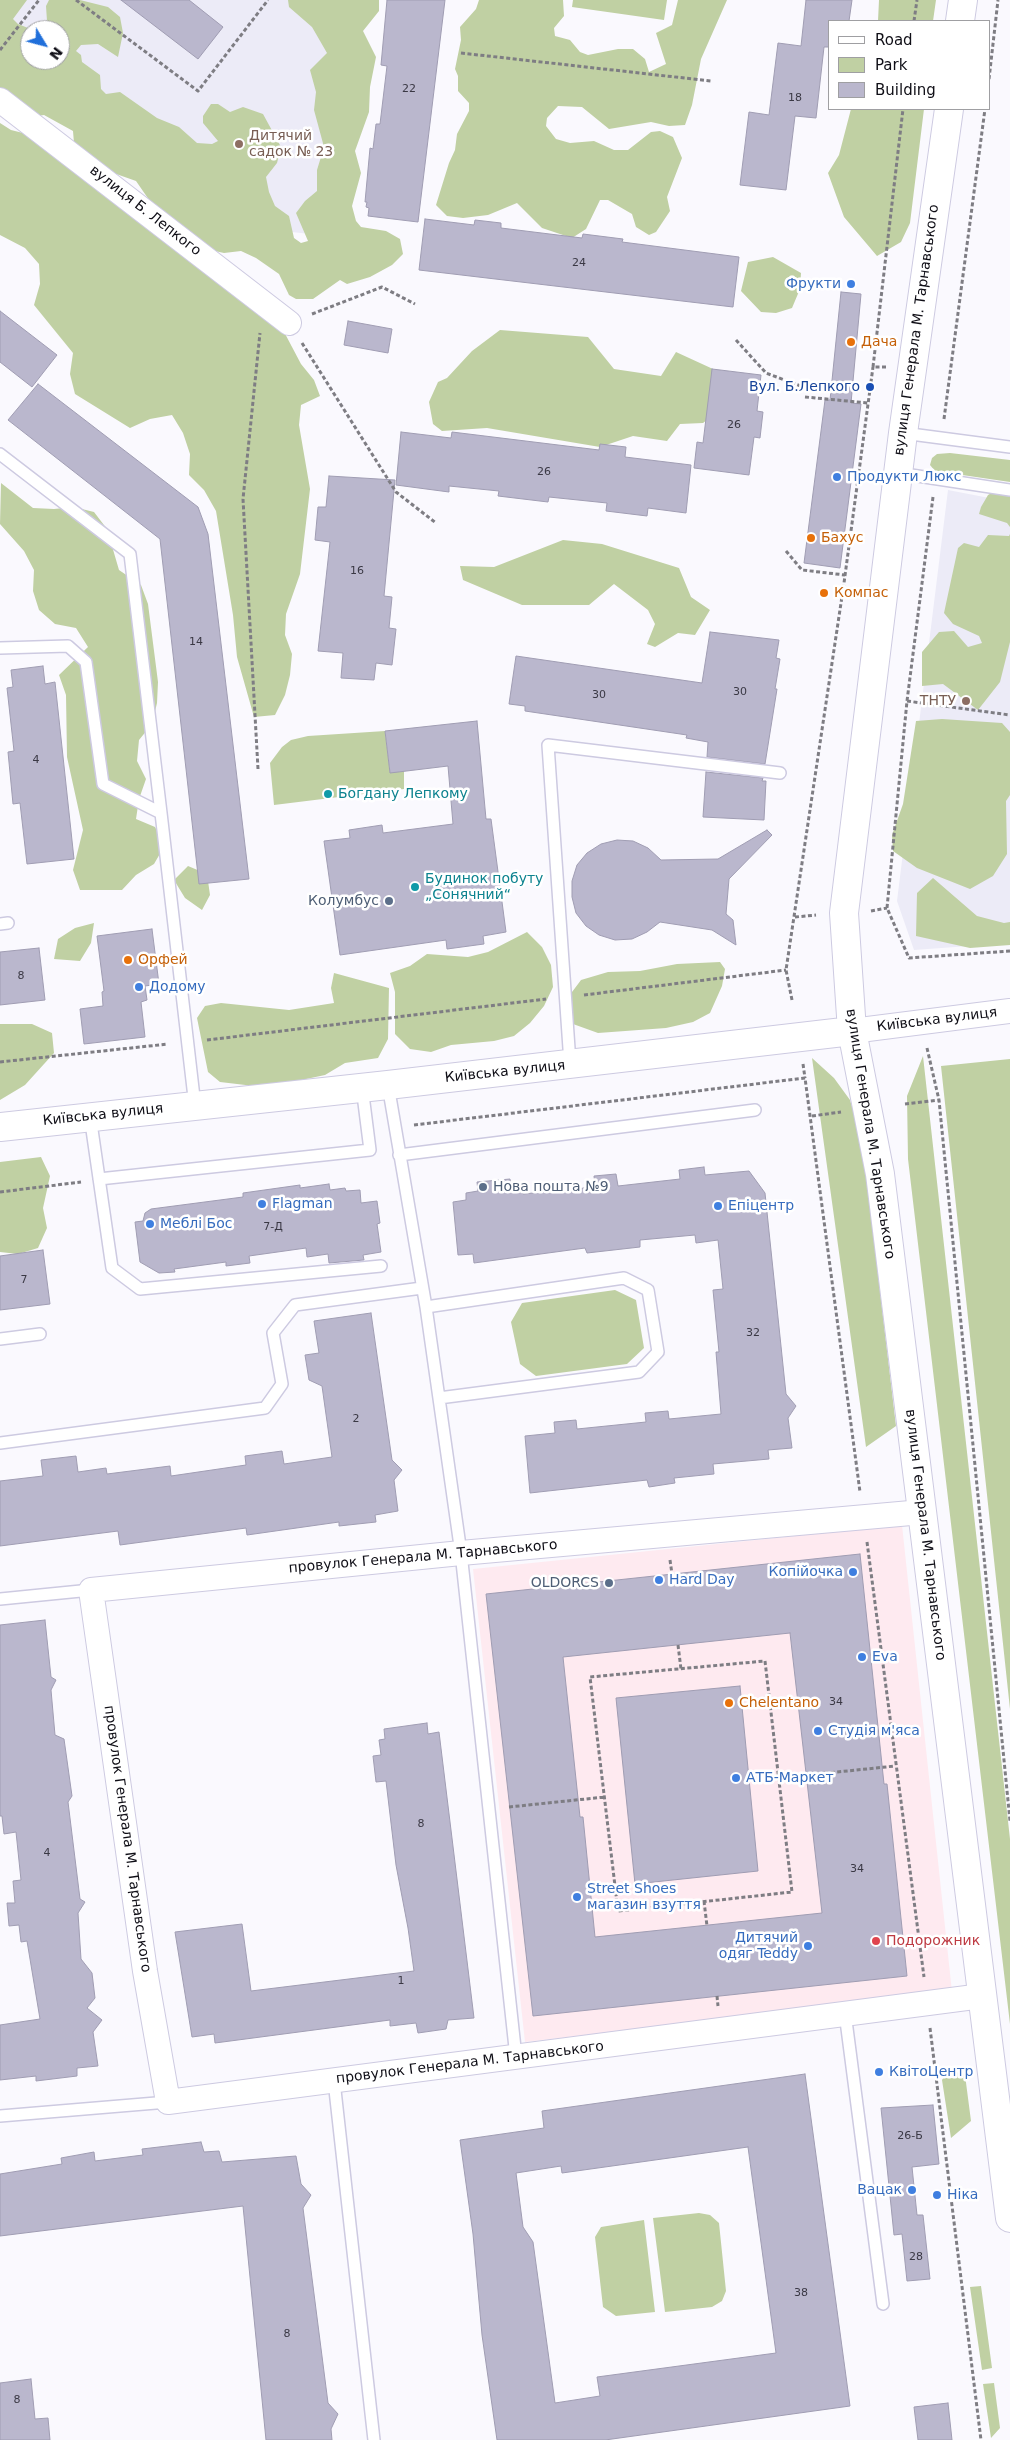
<!DOCTYPE html>
<meta charset="utf-8">
<style>
body{margin:0}
#map{position:relative;width:1010px;height:2440px;overflow:hidden;background:#faf9fe;font-family:"DejaVu Sans",sans-serif}
canvas{display:block}
.legend{position:absolute;left:828px;top:20px;width:162px;height:90px;box-sizing:border-box;background:#fff;border:1px solid #9f9fa2;margin:0;padding:6px 9px;list-style:none;font-size:15px;color:#0f0e16}
.legend li{display:flex;align-items:center;gap:10px;height:25px}
.legend b{width:25px;border:1px solid #9f9fa2}
.north{position:absolute;left:20px;top:20px;width:50px;height:50px;box-sizing:border-box;background:#fff;border:1px solid #9f9fa2;border-radius:50%;rotate:127deg;font-size:14px;font-weight:700;line-height:20px;text-align:center;color:#0f0e16}
.north::after{content:'';display:block;margin:auto;width:18px;height:22px;background:#206fda;clip-path:polygon(50% 0,100% 100%,50% 72%,0 100%)}
</style>
<div id="map">
<canvas width="1010" height="2440"></canvas>
<ul class="legend">
<li><b style="height:6px;background:#fff"></b>Road</li>
<li><b style="height:14px;background:#c0d0a3"></b>Park</li>
<li><b style="height:14px;background:#bab7cd"></b>Building</li>
</ul>
<div class="north">N</div>
</div>
<script>
const context = document.querySelector('canvas').getContext('2d');
context.lineJoin = 'round';
function fillPath(path, color) {
  context.fillStyle = color;
  context.fill(path, 'evenodd');
}
function poly(rows) {
  const path = new Path2D();
  for (const r of rows) {
    path.moveTo(r[0], r[1]);
    for (let i = 2; i < r.length; i += 2) path.lineTo(r[i], r[i + 1]);
  }
  return path;
}
function strokePath(path, color, width, dash) {
  context.strokeStyle = color;
  context.lineWidth = width;
  context.lineCap = dash ? 'butt' : 'round';
  context.setLineDash(dash || []);
  context.stroke(path);
}
function label(font, color, halo, rows, align = 'center') {
  context.font = font + ' "DejaVu Sans",sans-serif';
  context.lineWidth = 5;
  context.setLineDash([]);
  context.textBaseline = 'middle';
  context.strokeStyle = halo;
  context.fillStyle = color;
  for (const [text, x, y, turn = 0] of rows) {
    context.save();
    context.translate(x, y);
    context.rotate((+turn || 0) * Math.PI / 180);
    context.textAlign = isNaN(turn) ? turn : align;
    if (halo) context.strokeText(text, 0, 0);
    context.fillText(text, 0, 0);
    context.restore();
  }
}
const commercial = poly([
 [902,1525,952,1992,525,2042,473,1569]
]);
const built = poly([
 [0,0,346,0,319,235,255,228,60,60,60,30,30,30,30,53],
 [948,490,1010,502,1010,943,914,950,897,901]
]);
const green = poly([
 [0,0,27,0,13,19,18,24,33,30,30,30,30,60,60,60,60,30,40,30,47,21,46,6,49,0,80,0,108,7,120,17,123,33,118,57,98,44,81,45,76,51,81,55,82,62,100,75,101,89,106,94,120,92,157,118,179,127,197,143,212,144,218,141,203,123,203,116,211,104,218,104,230,112,243,107,263,114,281,147,277,163,266,177,269,192,275,206,289,216,294,238,301,243,308,241,296,213,305,201,317,191,317,170,324,147,314,110,316,92,310,70,327,53,312,27,289,7,288,0,379,0,379,11,363,31,376,57,370,87,369,112,355,151,361,173,352,206,356,221,361,227,386,231,400,239,403,254,392,265,370,277,347,284,340,280,313,299,296,299,289,295,279,274,256,258,241,251,224,253,201,248,154,207,136,181,88,164,75,155,73,131,44,115,17,119,0,103],
 [479,0,563,0,564,16,554,28,555,36,570,40,580,52,588,55,618,49,633,49,645,59,649,72,666,64,656,33,672,25,678,0,727,0,701,59,692,105,685,125,669,126,651,122,609,129,582,107,558,106,547,118,546,126,556,139,570,143,594,141,614,150,628,150,651,132,660,131,673,137,682,158,667,197,670,211,656,232,649,235,636,227,632,214,608,200,600,200,586,229,572,238,542,228,517,203,488,215,463,218,447,216,436,205,449,163,455,150,457,134,469,111,469,103,458,91,458,76,455,69,461,40,460,27,476,9],
 [573,0,667,0,664,20,572,7],
 [879,0,936,0,933,21,878,21],
 [851,109,924,109,910,223,901,242,877,256,844,217,828,173,839,155],
 [0,123,11,130,31,135,282,328,301,364,314,380,320,396,301,405,299,425,310,489,300,574,286,614,285,635,292,654,290,675,285,695,275,715,254,717,237,657,233,615,216,511,204,490,189,475,190,454,183,433,172,415,150,419,130,428,75,394,70,374,73,353,34,305,40,284,39,264,25,248,0,235],
 [773,257,801,273,800,289,792,308,776,313,761,312,741,291,748,262],
 [500,330,588,337,614,369,661,376,676,352,713,369,712,416,703,423,680,424,667,441,633,436,600,447,487,428,442,431,433,424,429,402,438,382,447,378,472,351],
 [950,453,1010,460,1010,482,935,471,930,465,932,458,937,454],
 [1,483,33,508,54,509,74,507,94,512,107,529,119,570,141,585,148,604,158,682,157,703,152,724,139,740,137,761,146,779,139,799,136,819,155,827,165,845,154,864,136,875,122,890,80,890,73,870,83,830,67,757,66,695,59,675,88,647,76,628,55,624,39,610,33,591,34,570,24,551,0,524],
 [995,491,1010,493,1010,527,1007,523,979,514,981,507,988,495],
 [1010,534,1010,642,1000,682,978,710,943,684,922,686,922,652,939,632,954,631,968,647,982,643,979,636,953,624,944,613,958,548,964,543,979,547,988,535,1009,536],
 [563,540,602,544,679,568,691,597,710,610,695,635,678,633,655,647,647,644,655,624,648,610,614,584,589,605,522,605,463,580,460,566,494,567],
 [942,719,1002,723,1010,732,1010,795,1006,801,1007,854,993,876,970,889,917,868,893,851,892,835,903,804,916,721],
 [385,731,390,772,404,771,404,789,274,805,270,763,282,747,291,740,308,736],
 [188,866,207,874,210,895,202,910,185,898,174,880],
 [933,878,977,916,1004,923,1010,922,1010,945,970,948,916,936,917,893],
 [94,923,91,943,80,961,54,959,58,939,75,928],
 [527,932,542,947,551,965,553,987,544,1006,530,1023,514,1036,494,1041,451,1045,431,1052,410,1049,395,1034,395,992,390,973,410,966,427,954,468,957,488,952],
 [720,962,725,969,722,986,710,1013,693,1022,666,1028,598,1033,573,1024,570,1008,572,992,581,980,608,972,640,971,677,964],
 [334,973,389,988,388,1039,378,1058,345,1063,325,1075,292,1082,254,1086,220,1082,208,1072,197,1018,205,1006,221,1003,289,1010,334,1003,331,988],
 [0,1024,32,1024,52,1033,54,1053,25,1085,0,1100],
 [923,1056,1010,1839,1010,2024,908,1159,907,1096],
 [812,1058,834,1078,850,1100,862,1140,896,1426,866,1447],
 [1010,1059,1010,1709,941,1066],
 [41,1157,50,1176,43,1208,47,1228,38,1248,18,1254,0,1252,0,1162],
 [615,1290,636,1300,644,1348,627,1364,536,1376,520,1364,511,1322,522,1303],
 [947,2072,956,2072,965,2075,971,2121,951,2138,942,2080],
 [699,2213,710,2215,719,2223,726,2291,722,2301,712,2307,665,2312,653,2218],
 [644,2220,655,2312,616,2316,603,2307,595,2237,601,2227],
 [981,2286,992,2368,982,2370,970,2287],
 [994,2383,1000,2428,991,2438,983,2384]
]);
const building = poly([
 [121,0,189,0,223,27,198,59,121,0],
 [387,0,445,0,418,222,368,216,369,208,366,207,367,202,365,202,370,148,373,149,376,124,380,124,387,66,381,65,387,0],
 [806,0,852,0,849,21,829,21,829,47,824,47,816,118,795,116,786,190,740,185,749,112,769,115,778,43,801,46,806,0],
 [425,219,474,225,475,220,501,223,501,228,582,238,583,234,623,239,622,242,739,257,733,307,419,270,425,219],
 [841,292,861,294,851,403,861,404,840,568,804,563,825,400,830,400,841,292],
 [0,311,57,355,32,387,0,362,0,311],
 [348,321,392,329,388,353,344,345,348,321],
 [712,369,761,375,757,411,763,412,760,438,754,437,749,475,694,468,697,442,703,443,712,369],
 [38,384,198,507,208,534,249,879,199,884,160,539,8,420,38,384],
 [401,432,451,438,452,432,599,450,600,444,626,447,625,457,691,465,686,513,648,508,647,516,606,511,607,503,549,497,548,502,498,496,499,491,449,486,449,492,396,485,401,432],
 [329,476,395,480,384,596,392,597,389,628,396,629,392,665,376,663,374,680,341,678,343,653,318,651,330,542,315,540,318,507,326,507,329,476],
 [710,632,779,640,776,658,780,659,775,689,777,689,765,764,707,757,708,742,686,738,687,735,525,711,525,706,509,704,516,656,702,683,710,632],
 [43,666,45,684,55,682,74,859,27,864,20,803,13,804,8,752,14,751,7,688,13,687,11,670,43,666],
 [477,721,486,819,491,819,506,932,483,936,484,944,447,949,446,940,340,955,324,841,350,838,349,830,382,825,383,833,453,824,448,766,390,773,385,731,477,721],
 [706,772,763,778,762,781,766,781,764,820,703,817,706,772],
 [767,830,772,835,729,879,726,914,733,920,736,945,712,930,660,922,647,932,632,939,615,940,599,935,586,926,576,913,572,897,572,881,577,865,587,853,601,844,617,840,633,841,648,848,661,860,718,859,767,830],
 [152,929,159,984,145,986,147,1000,141,1002,145,1037,84,1044,80,1009,103,1006,102,992,104,991,97,936,152,929],
 [39,948,45,1000,0,1005,0,952,39,948],
 [704,1167,705,1175,749,1171,765,1193,786,1394,796,1406,788,1418,792,1448,768,1450,769,1459,713,1464,714,1474,674,1478,675,1483,649,1487,647,1480,530,1493,525,1436,555,1433,554,1422,576,1420,577,1429,646,1422,645,1413,668,1411,669,1419,721,1414,716,1352,719,1352,713,1290,723,1289,718,1240,696,1243,695,1235,640,1240,640,1247,587,1253,585,1248,474,1263,473,1254,458,1255,453,1202,466,1200,466,1193,478,1191,477,1182,510,1179,511,1187,523,1186,523,1194,595,1187,594,1176,616,1174,618,1186,680,1179,679,1170,704,1167],
 [329,1184,330,1190,345,1188,346,1191,360,1190,361,1203,377,1201,380,1223,377,1224,381,1252,363,1255,364,1260,329,1263,328,1254,307,1257,306,1248,249,1256,250,1263,226,1266,226,1262,174,1269,175,1272,159,1273,140,1262,135,1222,143,1221,145,1213,151,1209,243,1197,243,1193,300,1185,300,1188,329,1184],
 [43,1250,50,1304,0,1310,0,1256,43,1250],
 [371,1313,392,1460,402,1470,394,1480,398,1511,375,1515,376,1522,339,1526,339,1522,247,1535,246,1528,120,1545,118,1531,0,1546,0,1481,43,1476,41,1460,76,1456,78,1472,106,1468,107,1474,170,1466,171,1476,246,1465,245,1456,282,1451,284,1464,332,1457,322,1386,309,1380,305,1355,319,1353,314,1321,371,1313],
 [860,1554,884,1784,887,1784,907,1976,533,2016,486,1594,860,1554],
 [790,1633,822,1913,595,1937,583,1817,580,1817,563,1657,790,1633],
 [45,1620,51,1677,56,1680,51,1690,55,1735,64,1739,72,1796,68,1802,80,1899,85,1902,78,1913,81,1959,92,1973,95,1998,87,2008,102,2020,93,2032,98,2066,77,2068,77,2076,36,2081,36,2076,0,2080,0,2025,40,2019,27,1941,21,1942,19,1925,9,1926,7,1903,15,1903,13,1881,21,1880,16,1832,4,1834,2,1816,0,1816,0,1625,45,1620],
 [740,1686,758,1871,635,1884,616,1698,740,1686],
 [427,1723,428,1734,439,1732,474,2018,448,2020,446,2029,418,2033,416,2023,390,2026,390,2020,215,2043,214,2034,192,2037,175,1932,242,1924,251,1991,414,1971,408,1928,396,1865,386,1781,376,1782,373,1756,381,1755,379,1740,385,1739,384,1729,427,1723],
 [805,2074,850,2406,605,2440,497,2440,482,2335,473,2234,460,2140,544,2128,542,2111,805,2074],
 [748,2147,776,2353,597,2377,600,2396,555,2403,533,2242,523,2227,516,2173,561,2166,562,2173,748,2147],
 [933,2105,939,2164,912,2167,917,2215,923,2215,930,2279,907,2281,902,2234,894,2235,881,2108,933,2105],
 [201,2142,204,2152,219,2151,222,2162,296,2156,301,2184,311,2195,303,2208,328,2403,338,2414,331,2429,332,2440,266,2440,243,2206,0,2236,0,2174,62,2164,61,2158,94,2152,95,2161,143,2155,142,2149,201,2142],
 [31,2379,35,2419,48,2418,50,2440,0,2440,0,2383,31,2379],
 [948,2403,952,2440,918,2440,914,2407,948,2403]
]);
const path = poly([
 [76,0,198,91,268,0],
 [914,21,917,0],
 [0,50,39,0],
 [461,53,711,81],
 [989,79,998,0],
 [312,314,382,287,415,304],
 [736,340,766,373,806,388],
 [302,343,396,492,436,523],
 [886,367,873,367,903,109],
 [805,397,868,403],
 [944,419,985,109],
 [933,497,907,701,887,908,909,958,1010,951],
 [786,551,802,570,845,575],
 [907,701,1010,715],
 [258,769,243,499,260,333],
 [871,911,887,908],
 [795,917,816,915],
 [584,995,786,970],
 [792,1000,786,970,844,583,873,367],
 [207,1040,546,999],
 [927,1048,939,1100,1010,1821],
 [0,1062,168,1044],
 [803,1064,805,1078],
 [905,1104,939,1100],
 [812,1116,841,1112],
 [414,1125,805,1078,860,1492],
 [0,1192,81,1182],
 [867,1542,924,1977],
 [670,1560,672,1574],
 [678,1645,681,1669],
 [765,1661,792,1892,618,1911,590,1677,765,1661],
 [779,1778,895,1766],
 [509,1807,605,1797],
 [704,1901,707,1926],
 [717,1996,718,2006],
 [930,2028,981,2440]
]);
const service = poly([
 [903,433,1010,447],
 [0,454,130,554,161,813],
 [898,473,1010,490],
 [0,648,68,646,86,662,103,784,161,813,195,1106],
 [0,924,8,923],
 [570,1063,548,745,780,773],
 [388,1085,426,1307,461,1553,516,2057],
 [90,1116,112,1268,140,1289,381,1266],
 [399,1155,755,1110],
 [99,1179,370,1150,362,1087],
 [426,1307,624,1278,648,1290,658,1352,639,1372,439,1398],
 [0,1339,40,1334],
 [0,1443,265,1408,282,1384,273,1333,295,1305,422,1288],
 [0,1599,91,1590],
 [845,2013,883,2304],
 [334,2081,374,2440],
 [0,2116,168,2102]
]);
const minor = poly([
 [0,100,289,323],
 [852,1031,1010,1011],
 [922,1512,461,1553,91,1590,145,1971,168,2102,982,1996]
]);
const secondary = poly([
 [960,21,963,0],
 [949,109,903,433,844,913,852,1031,880,1174,1010,2218],
 [0,1127,388,1085,852,1031]
]);
const markers = [
 [239,144,5,"#8d6e63"],
 [851,284,5,"#3f7fe0"],
 [851,342,5,"#e8710a"],
 [870,387,5,"#1a4fb4"],
 [837,477,5,"#3f7fe0"],
 [811,538,5,"#e8710a"],
 [824,593,5,"#e8710a"],
 [966,701,5,"#8d6e63"],
 [328,794,5,"#0f9aa8"],
 [415,887,5,"#0f9aa8"],
 [389,901,5,"#5c6f8a"],
 [128,960,5,"#e8710a"],
 [139,987,5,"#3f7fe0"],
 [483,1187,5,"#5c6f8a"],
 [262,1204,5,"#3f7fe0"],
 [718,1206,5,"#3f7fe0"],
 [150,1224,5,"#3f7fe0"],
 [853,1572,5,"#3f7fe0"],
 [659,1580,5,"#3f7fe0"],
 [609,1583,5,"#5c6f8a"],
 [862,1657,5,"#3f7fe0"],
 [729,1703,5,"#e8710a"],
 [818,1731,5,"#3f7fe0"],
 [736,1778,5,"#3f7fe0"],
 [577,1897,5,"#3f7fe0"],
 [876,1941,5,"#e0444e"],
 [808,1946,5,"#3f7fe0"],
 [879,2072,5,"#3f7fe0"],
 [912,2190,5,"#3f7fe0"],
 [937,2195,5,"#3f7fe0"]
];
const numberNames = [
 ["22",409,89],
 ["18",795,98],
 ["24",579,263],
 ["26",734,425],
 ["26",544,472],
 ["16",357,571],
 ["14",196,642],
 ["30",740,692],
 ["30",599,695],
 ["4",36,760],
 ["8",21,976],
 ["7-Д",273,1227],
 ["7",24,1280],
 ["32",753,1333],
 ["2",356,1419],
 ["34",836,1702],
 ["8",421,1824],
 ["4",47,1853],
 ["34",857,1869],
 ["1",401,1981],
 ["26-Б",910,2136],
 ["28",916,2257],
 ["38",801,2293],
 ["8",287,2334],
 ["8",17,2400]
];
const educationNames = [
 ["Дитячий",249,136],
 ["садок № 23",249,152],
 ["ТНТУ",956,701,"right"]
];
const streetNames = [
 ["вулиця Б. Лепкого",145,211,38],
 ["вулиця Генерала М. Тарнавського",917,330,-82],
 ["Київська вулиця",937,1020,-7],
 ["Київська вулиця",505,1072,-6],
 ["Київська вулиця",103,1115,-6],
 ["вулиця Генерала М. Тарнавського",870,1134,81],
 ["вулиця Генерала М. Тарнавського",925,1535,83],
 ["провулок Генерала М. Тарнавського",423,1557,-5],
 ["провулок Генерала М. Тарнавського",127,1839,82],
 ["провулок Генерала М. Тарнавського",470,2063,-7]
];
const shopNames = [
 ["Фрукти",841,284,"right"],
 ["Продукти Люкс",847,477],
 ["Додому",149,987],
 ["Flagman",272,1204],
 ["Епіцентр",728,1206],
 ["Меблі Бос",160,1224],
 ["Копійочка",843,1572,"right"],
 ["Hard Day",669,1580],
 ["Eva",872,1657],
 ["Студія м'яса",828,1731],
 ["АТБ-Маркет",746,1778],
 ["Street Shoes",587,1889],
 ["магазин взуття",587,1905],
 ["Дитячий",798,1938,"right"],
 ["одяг Teddy",798,1954,"right"],
 ["КвітоЦентр",889,2072],
 ["Вацак",902,2190,"right"],
 ["Ніка",947,2195]
];
const foodNames = [
 ["Дача",861,342],
 ["Бахус",821,538],
 ["Компас",834,593],
 ["Орфей",138,960],
 ["Chelentano",739,1703]
];
const transitNames = [
 ["Вул. Б.Лепкого",860,387]
];
const cultureNames = [
 ["Богдану Лепкому",338,794],
 ["Будинок побуту",425,879],
 ["„Сонячний“",425,895]
];
const serviceNames = [
 ["Колумбус",379,901],
 ["Нова пошта №9",493,1187,"left"],
 ["OLDORCS",599,1583]
];
const healthNames = [
 ["Подорожник",886,1941]
];
fillPath(commercial, '#feeaf0');
fillPath(built, '#ecebf7');
fillPath(green, '#c0d0a3');
fillPath(building, '#bab7cd');
strokePath(building, '#a09db3', 1);
strokePath(service, '#cdcae1', 14);
strokePath(minor, '#cdcae1', 26);
strokePath(secondary, '#cdcae1', 30);
strokePath(path, '#7e7d83', 3, [4, 2.5]);
strokePath(service, '#fff', 11);
strokePath(minor, '#fff', 24);
strokePath(secondary, '#fff', 28);
for (const [x, y, r, color] of markers) {
  const dot = new Path2D();
  dot.arc(x, y, r, 0, 2 * Math.PI);
  context.fillStyle = color;
  context.fill(dot);
  strokePath(dot, '#fff', 2);
}
label('11px', '#3a3844', null, numberNames);
label('14px', '#785e54', '#fff', educationNames, 'left');
label('14px', '#0f0e16', '#fff', streetNames);
label('14px', '#366cbe', '#fff', shopNames, 'left');
label('14px', '#c56008', '#fff', foodNames, 'left');
label('14px', '#164399', '#fff', transitNames, 'right');
label('14px', '#0d838f', '#fff', cultureNames, 'left');
label('14px', '#4e5e75', '#fff', serviceNames, 'right');
label('14px', '#be3a42', '#fff', healthNames, 'left');
</script>
